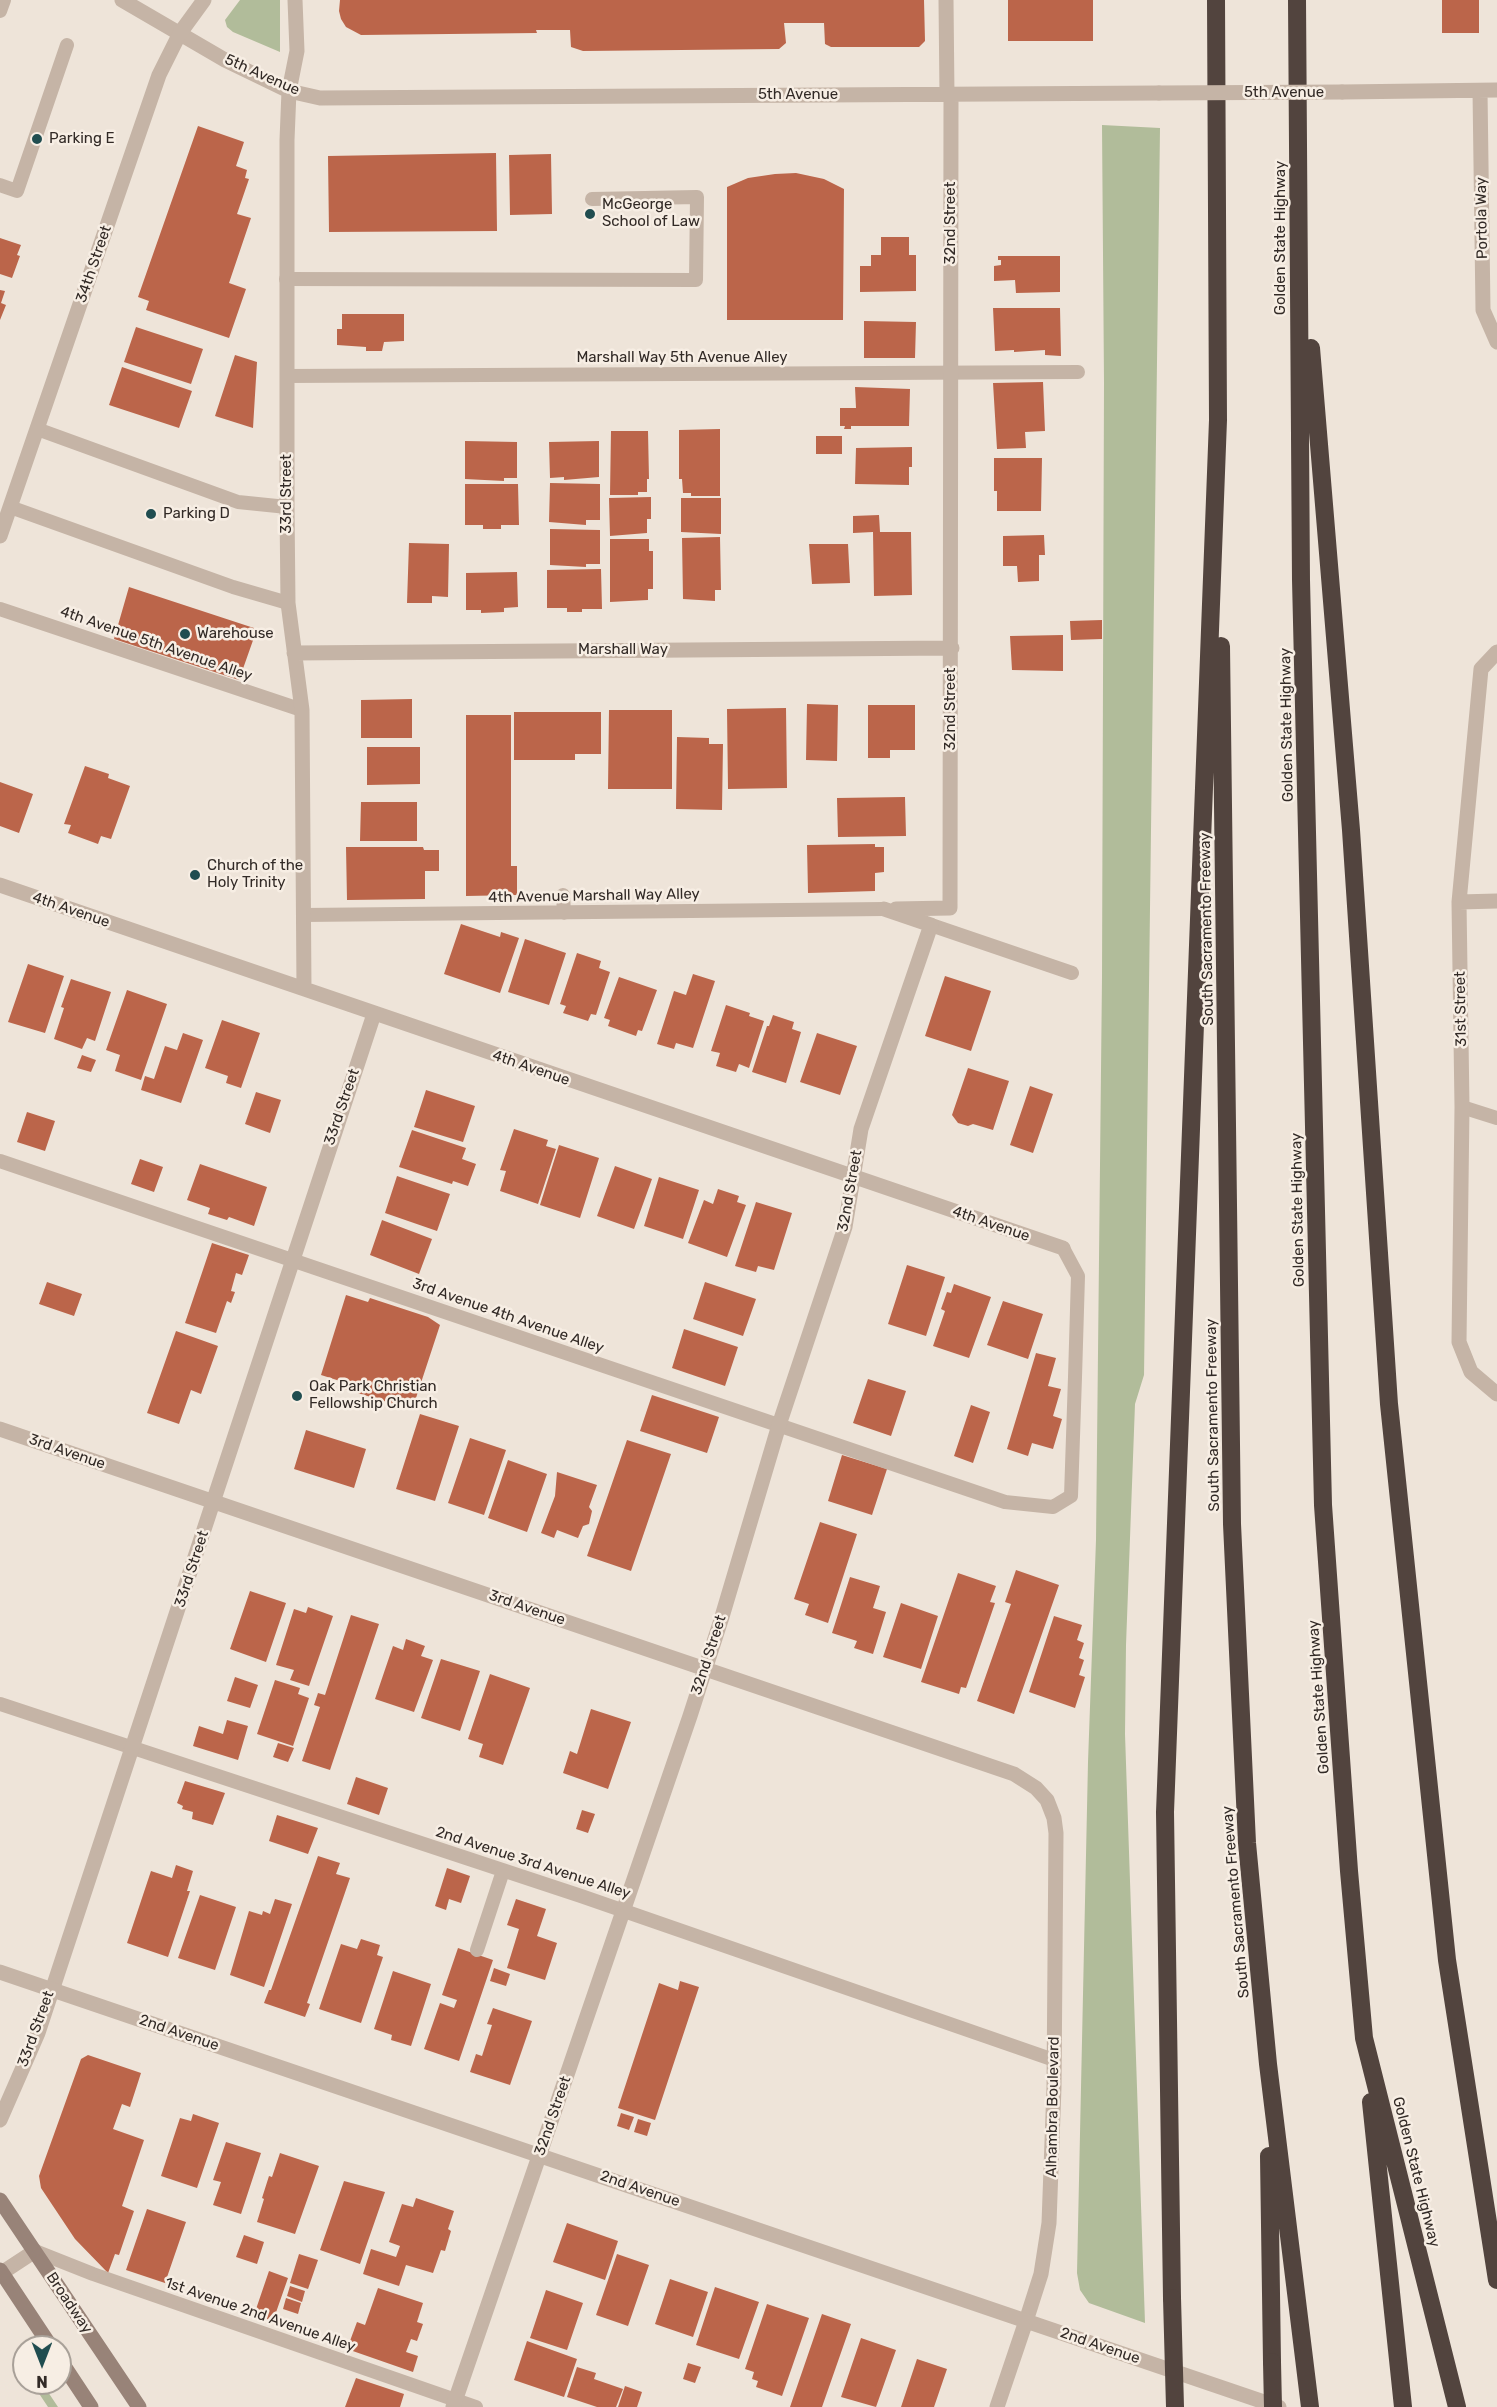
<!DOCTYPE html>
<style>
body{margin:0}
#map{position:relative;width:1497px;height:2407px;overflow:hidden;background:#eee4d9;font-family:Rubik,sans-serif}
canvas{display:block}
.north{position:absolute;left:12px;top:2335px;width:60px;height:60px;box-sizing:border-box;background:#f7eee4;border:2px solid #a8a098;border-radius:50%;rotate:180deg;font-size:16px;font-weight:700;line-height:24px;text-align:center;color:#322a26}
.north::after{content:'';display:block;margin:auto;width:21px;height:27px;background:#204d50;clip-path:polygon(50% 0,100% 100%,50% 72%,0 100%)}
</style>
<div id="map">
<canvas width="1497" height="2407"></canvas>
<div class="north">N</div>
</div>
<script>
const context = document.querySelector('canvas').getContext('2d');
context.lineJoin = 'round';
function fillPath(path, color) {
  context.fillStyle = color;
  context.fill(path, 'evenodd');
}
function poly(rows) {
  const path = new Path2D();
  for (const r of rows) {
    path.moveTo(r[0], r[1]);
    for (let i = 2; i < r.length; i += 2) path.lineTo(r[i], r[i + 1]);
  }
  return path;
}
function strokePath(path, color, width, dash) {
  context.strokeStyle = color;
  context.lineWidth = width;
  context.lineCap = dash ? 'butt' : 'round';
  context.setLineDash(dash || []);
  context.stroke(path);
}
function label(font, color, halo, rows, align = 'center') {
  context.font = font + ' Rubik,sans-serif';
  context.lineWidth = 5;
  context.setLineDash([]);
  context.textBaseline = 'middle';
  context.strokeStyle = halo;
  context.fillStyle = color;
  for (const [text, x, y, turn = 0] of rows) {
    context.save();
    context.translate(x, y);
    context.rotate((+turn || 0) * Math.PI / 180);
    context.textAlign = isNaN(turn) ? turn : align;
    if (halo) context.strokeText(text, 0, 0);
    context.fillText(text, 0, 0);
    context.restore();
  }
}
const green = poly([
 [240,0,280,0,280,52,233,32,227,27,225,20],
 [1102,125,1160,128,1144,1375,1135,1404,1126,1645,1125,1734,1145,2323,1089,2303,1080,2290,1077,2273,1088,1762,1096,1540,1102,977,1104,383],
 [32,2383,42,2383,58,2407,48,2407]
]);
const building = poly([
 [340,0,924,0,925,41,919,47,831,47,825,44,824,23,784,23,786,43,779,49,583,51,571,47,570,30,536,30,537,33,361,35,346,27,341,19,339,11],
 [1008,0,1093,0,1093,41,1008,41],
 [1442,0,1479,0,1479,33,1442,33],
 [198,126,244,142,236,166,247,170,245,178,249,179,237,214,251,218,229,283,246,289,229,338,146,310,149,301,138,297],
 [496,153,497,231,329,232,328,156],
 [551,154,552,214,510,215,509,155],
 [796,173,824,179,844,189,843,320,727,320,727,187,748,178,775,174],
 [881,237,909,237,909,255,916,255,916,291,860,292,860,266,871,266,871,255,881,255],
 [0,238,21,245,17,255,20,256,12,278,0,274],
 [998,256,1060,256,1060,292,1016,293,1015,280,994,281,994,266,1001,265,1001,260,998,260],
 [0,290,5,291,1,303,6,305,0,320],
 [993,308,1060,308,1061,356,1045,355,1045,350,1014,352,1014,350,995,351],
 [342,314,404,314,404,341,384,342,382,351,366,351,366,347,337,345,337,329,342,329],
 [864,321,916,322,915,358,864,358],
 [136,327,203,349,191,384,124,362],
 [235,355,257,362,253,428,215,416],
 [122,367,192,391,179,428,109,405],
 [1043,382,1045,431,1025,432,1026,448,997,449,993,383],
 [855,387,910,389,909,426,851,426,851,429,844,429,845,426,840,426,840,408,856,408],
 [720,429,720,496,691,496,691,493,683,493,682,479,679,479,679,430],
 [611,431,648,431,649,479,647,479,647,492,638,492,638,495,610,495],
 [816,436,842,436,842,454,816,454],
 [465,441,517,442,517,478,504,478,504,481,465,479],
 [599,441,599,477,564,480,564,477,550,478,549,442],
 [912,447,912,467,909,467,909,485,855,484,856,448],
 [994,458,1042,458,1041,511,997,511,997,491,994,491],
 [550,483,600,484,600,520,586,520,586,525,549,522],
 [465,484,518,484,519,525,501,525,501,529,483,529,483,525,465,525],
 [651,497,651,519,647,519,647,533,610,536,609,498],
 [681,498,721,498,721,534,681,532],
 [879,515,880,532,911,532,912,595,874,596,873,532,853,533,853,516],
 [550,529,600,530,600,564,586,564,586,567,550,565],
 [1044,535,1045,555,1039,555,1039,581,1018,582,1017,566,1003,566,1003,536],
 [720,537,721,590,715,590,715,601,683,599,682,538],
 [610,539,649,539,649,551,653,551,653,589,648,589,648,600,610,602],
 [409,543,449,544,448,597,432,596,432,603,407,603],
 [809,544,848,544,850,583,812,584],
 [601,569,602,609,582,609,582,612,567,612,567,608,547,608,547,570],
 [517,572,518,607,504,608,504,612,481,613,481,610,466,610,466,573],
 [129,587,257,629,239,680,114,639],
 [1102,620,1102,639,1071,640,1070,621],
 [1063,635,1063,671,1012,670,1010,636],
 [412,699,412,738,361,738,361,700],
 [807,704,838,705,837,761,806,760],
 [868,705,915,705,915,750,890,750,890,758,868,758],
 [786,708,787,788,728,789,727,709],
 [609,710,672,710,672,789,608,789],
 [514,712,601,712,601,754,575,754,575,760,514,760],
 [466,715,511,715,511,866,517,866,517,895,466,896],
 [677,737,709,738,709,744,723,744,722,810,676,809],
 [367,747,420,747,420,784,367,785],
 [85,766,109,774,108,778,130,786,111,839,101,836,98,844,68,833,71,825,64,824],
 [0,782,33,794,19,833,0,826],
 [905,797,906,836,838,837,837,798],
 [361,802,417,802,417,841,360,841],
 [875,844,875,847,884,847,884,872,875,873,875,891,808,893,807,845],
 [346,847,423,847,424,850,439,850,439,871,425,871,425,899,347,900],
 [461,924,500,937,501,932,519,938,500,993,444,974],
 [525,939,566,953,549,1005,508,992],
 [577,953,601,961,599,968,610,972,596,1015,591,1014,588,1021,563,1013,566,1006,560,1004],
 [28,964,64,976,45,1033,8,1022],
 [693,974,715,981,693,1048,676,1043,674,1049,657,1044,674,991,686,995],
 [945,976,991,991,971,1051,925,1036],
 [619,977,657,990,642,1031,638,1030,636,1036,608,1026,610,1020,604,1018],
 [71,979,111,992,95,1041,87,1038,82,1049,54,1039,64,1008,61,1007],
 [127,990,167,1004,141,1080,115,1071,120,1055,106,1050],
 [726,1005,750,1013,749,1016,764,1021,749,1068,739,1064,736,1072,716,1066,720,1053,711,1051],
 [773,1015,794,1022,792,1029,801,1032,786,1083,752,1072,767,1026,769,1026],
 [222,1020,260,1033,241,1088,226,1083,228,1076,205,1068],
 [183,1033,203,1040,181,1103,141,1090,145,1076,154,1079,165,1046,177,1050],
 [817,1033,857,1046,840,1095,800,1082],
 [82,1055,96,1060,91,1072,77,1068],
 [968,1068,1009,1081,993,1130,973,1124,968,1126,958,1123,952,1115],
 [1030,1086,1053,1094,1033,1153,1010,1145],
 [426,1090,475,1106,463,1142,414,1127],
 [256,1092,281,1100,270,1133,245,1124],
 [27,1112,55,1121,45,1151,17,1142],
 [514,1129,548,1140,546,1146,556,1149,538,1204,500,1191,506,1171,500,1170],
 [412,1130,466,1148,462,1159,476,1164,468,1186,453,1181,452,1184,399,1167],
 [559,1145,599,1158,580,1218,540,1205],
 [140,1159,163,1167,154,1192,131,1184],
 [200,1164,267,1187,254,1226,229,1217,227,1220,208,1214,210,1208,187,1200],
 [615,1166,652,1179,634,1229,597,1216],
 [397,1176,450,1194,437,1231,385,1213],
 [659,1177,699,1190,683,1239,644,1226],
 [718,1189,739,1196,737,1202,746,1205,727,1257,688,1243,704,1200,713,1204],
 [756,1202,792,1213,774,1270,758,1266,756,1272,735,1266],
 [382,1220,432,1239,419,1274,370,1255],
 [212,1243,249,1255,242,1275,236,1273,231,1291,235,1292,231,1303,227,1301,216,1333,185,1323],
 [907,1265,945,1277,926,1336,888,1324],
 [47,1282,82,1294,74,1316,39,1304],
 [705,1282,756,1299,743,1336,693,1319],
 [954,1284,991,1297,969,1358,933,1346,945,1311,941,1309,947,1292,951,1293],
 [346,1295,368,1302,370,1298,428,1317,440,1325,414,1404,399,1399,397,1405,338,1387,340,1381,321,1375],
 [1003,1301,1043,1314,1028,1359,987,1345],
 [684,1329,738,1347,725,1386,672,1368],
 [176,1331,218,1346,201,1394,191,1390,179,1424,147,1413],
 [1036,1353,1056,1358,1048,1386,1061,1389,1053,1416,1062,1419,1053,1449,1032,1443,1028,1456,1007,1449],
 [868,1379,906,1391,891,1436,853,1423],
 [652,1395,719,1417,707,1453,640,1431],
 [971,1405,990,1412,973,1463,954,1456],
 [420,1414,459,1426,435,1501,396,1489],
 [306,1430,366,1449,354,1488,294,1469],
 [470,1438,506,1450,484,1515,448,1503],
 [627,1440,671,1454,631,1571,587,1556],
 [842,1455,887,1469,872,1515,828,1501],
 [508,1460,547,1474,527,1532,488,1518],
 [557,1472,597,1485,589,1507,592,1511,589,1524,583,1526,578,1538,557,1530,554,1538,541,1533,555,1496],
 [820,1522,857,1534,828,1623,805,1615,809,1604,794,1599],
 [1016,1570,1059,1585,1014,1714,977,1701,1011,1604,1005,1602],
 [958,1573,996,1586,990,1602,995,1603,966,1688,961,1687,959,1694,921,1682],
 [850,1577,880,1586,873,1608,886,1612,873,1654,854,1648,857,1641,832,1633],
 [250,1591,286,1603,266,1662,230,1649],
 [901,1603,938,1616,921,1669,883,1657],
 [308,1607,333,1616,309,1686,290,1680,294,1670,276,1665,294,1609,306,1613],
 [351,1615,379,1624,330,1770,302,1761,320,1707,314,1705,318,1693,325,1695],
 [1054,1616,1082,1625,1077,1640,1084,1643,1079,1658,1084,1660,1079,1675,1085,1677,1075,1708,1029,1692],
 [406,1639,425,1646,421,1656,433,1660,414,1712,375,1699,393,1646,403,1650],
 [441,1659,480,1671,460,1731,421,1718],
 [490,1674,530,1688,503,1765,479,1757,483,1744,468,1739],
 [235,1677,258,1685,250,1708,227,1701],
 [275,1680,300,1688,298,1694,309,1698,293,1746,257,1734],
 [591,1709,631,1722,608,1789,563,1773,570,1751,577,1754],
 [227,1720,248,1726,238,1760,193,1746,199,1726,223,1734],
 [278,1743,294,1748,288,1762,273,1757],
 [356,1777,388,1788,379,1815,347,1804],
 [185,1781,225,1793,213,1825,192,1819,193,1812,182,1809,183,1806,177,1803],
 [582,1810,595,1814,588,1833,576,1829],
 [277,1815,318,1828,308,1854,269,1841],
 [318,1856,340,1863,336,1874,350,1878,307,2003,310,2004,305,2017,264,2003,269,1990,271,1990],
 [176,1865,193,1871,187,1891,190,1891,168,1957,127,1943,151,1871,172,1878],
 [447,1868,470,1876,461,1903,449,1899,446,1910,435,1906],
 [200,1895,236,1907,215,1970,178,1958],
 [275,1899,292,1904,264,1987,230,1975,249,1911,262,1915,263,1911,270,1914],
 [516,1899,546,1909,537,1936,557,1943,545,1980,507,1968,519,1929,507,1925],
 [361,1939,380,1945,377,1955,383,1957,361,2023,319,2009,341,1944,357,1949],
 [458,1948,493,1960,459,2061,424,2049,440,2003,454,2008,457,2000,442,1995],
 [494,1968,510,1974,506,1986,490,1981],
 [393,1971,431,1984,411,2046,391,2040,392,2035,374,2029],
 [680,1981,699,1987,655,2120,618,2108,659,1983,678,1990],
 [493,2008,532,2021,510,2085,470,2072,476,2054,482,2056,492,2025,487,2024],
 [88,2055,141,2073,130,2107,122,2104,113,2129,144,2140,122,2206,134,2211,119,2255,115,2254,108,2273,75,2239,41,2188,39,2176,81,2059],
 [621,2113,634,2117,629,2130,617,2126],
 [193,2114,219,2123,197,2188,161,2176,180,2118,191,2121],
 [638,2119,651,2123,647,2136,634,2132],
 [226,2142,261,2153,241,2214,213,2205,221,2182,213,2180],
 [280,2153,319,2166,295,2234,257,2222,264,2199,262,2198,269,2176,272,2177],
 [344,2181,385,2192,360,2264,320,2250],
 [416,2198,454,2211,448,2229,451,2231,445,2251,441,2250,433,2273,406,2265,399,2286,363,2274,371,2249,396,2257,400,2246,389,2242,402,2204,413,2207],
 [147,2209,186,2222,165,2283,126,2270],
 [567,2223,618,2241,605,2280,553,2262],
 [244,2235,264,2242,257,2264,236,2257],
 [299,2254,318,2260,308,2289,290,2283],
 [617,2254,649,2265,628,2326,596,2315],
 [269,2271,288,2278,273,2321,254,2315],
 [670,2279,708,2292,693,2337,655,2324],
 [290,2286,305,2291,302,2302,287,2296],
 [715,2287,759,2302,739,2359,696,2345],
 [378,2288,423,2303,417,2322,423,2324,417,2341,411,2339,406,2352,418,2356,413,2372,347,2349,357,2322,365,2325],
 [546,2290,583,2303,567,2350,530,2338],
 [286,2298,301,2303,298,2314,283,2309],
 [767,2304,809,2318,782,2396,756,2387,758,2381,752,2379,754,2372,745,2369],
 [822,2314,851,2324,822,2407,790,2407],
 [861,2338,896,2350,876,2407,841,2397],
 [527,2341,577,2359,564,2397,514,2380],
 [917,2359,947,2369,934,2407,901,2407],
 [688,2363,701,2367,695,2383,683,2379],
 [577,2367,596,2373,594,2379,623,2389,616,2407,597,2407,567,2397],
 [356,2378,404,2394,400,2407,345,2407],
 [625,2386,642,2392,637,2407,618,2407]
]);
const service = poly([
 [0,11,4,0],
 [0,185,17,191,67,45],
 [286,279,696,280,697,197,592,199],
 [287,376,1078,372],
 [37,429,238,502,287,507],
 [10,507,233,587,288,603],
 [0,609,302,710],
 [563,895,564,913],
 [304,915,884,909],
 [931,925,1072,973],
 [1462,1107,1497,1118],
 [0,1161,1005,1502,1053,1507,1071,1496,1075,1377,1078,1276,1063,1248],
 [0,1704,581,1896,1054,2060],
 [477,1950,503,1871],
 [35,2251,93,2274,476,2407]
]);
const minor = poly([
 [122,0,225,60,289,91,320,98,1159,93],
 [295,0,297,51,289,91,287,140,287,507,288,603,302,710,304,989],
 [946,0,947,95],
 [1480,91,1483,310,1497,342],
 [1342,92,1497,90],
 [1497,652,1481,669,1459,902,1462,1107,1459,1342,1471,1372,1497,1394],
 [294,653,952,648],
 [0,885,1063,1248],
 [1459,902,1497,901],
 [896,909,950,908,951,95],
 [0,1429,1014,1774,1036,1788,1047,1800,1054,1818,1056,1833,1054,2087,1049,2223,1041,2274,1026,2321],
 [0,2120,38,2033,374,1014],
 [0,2274,35,2251],
 [453,2407,690,1716,721,1620,779,1425,845,1227,861,1129,931,925,884,909]
]);
const tertiary = poly([
 [0,536,159,75,180,33,204,0],
 [0,1972,1279,2407],
 [997,2407,1026,2321]
]);
const secondary = poly([
 [0,2200,139,2407],
 [0,2270,51,2347],
 [60,2360,91,2407]
]);
const motorway = poly([
 [1297,0,1301,580,1323,1505,1349,1871,1364,2038,1457,2407],
 [1311,348,1351,830,1389,1404,1447,1960,1497,2280],
 [1221,646,1232,1524,1247,1843,1268,2064,1310,2407],
 [1371,2102,1403,2407],
 [1269,2156,1272,2362],
 [1172,2298,1165,1812,1218,420,1216,0]
]);
const minorBridge = poly([
 [1159,93,1342,92]
]);
const motorwayBridge = poly([
 [1172,2298,1175,2407],
 [1272,2362,1273,2407]
]);
const markers = [
 [37,139,6,"#204d50"],
 [590,214,6,"#204d50"],
 [151,514,6,"#204d50"],
 [185,634,6,"#204d50"],
 [195,875,6,"#204d50"],
 [297,1396,6,"#204d50"]
];
const streetNames = [
 ["5th Avenue",262,75,24],
 ["5th Avenue",1284,93],
 ["5th Avenue",798,95],
 ["Portola Way",1482,218,-91],
 ["32nd Street",951,223,-90],
 ["Golden State Highway",1281,238,-90],
 ["34th Street",94,264,-71],
 ["Marshall Way 5th Avenue Alley",682,358],
 ["33rd Street",287,494,-90],
 ["4th Avenue 5th Avenue Alley",156,644,19],
 ["Marshall Way",623,650],
 ["32nd Street",951,709,-90],
 ["Golden State Highway",1287,725,-91],
 ["4th Avenue Marshall Way Alley",594,896,-1],
 ["4th Avenue",71,910,19],
 ["South Sacramento Freeway",1207,929,-91],
 ["31st Street",1461,1009,-91],
 ["4th Avenue",531,1068,19],
 ["33rd Street",342,1107,-71],
 ["32nd Street",850,1191,-80],
 ["Golden State Highway",1298,1210,-91],
 ["4th Avenue",991,1224,19],
 ["3rd Avenue 4th Avenue Alley",508,1316,19],
 ["South Sacramento Freeway",1213,1415,-91],
 ["3rd Avenue",67,1452,19],
 ["33rd Street",192,1569,-72],
 ["3rd Avenue",527,1608,19],
 ["32nd Street",709,1655,-72],
 ["Golden State Highway",1319,1697,-94],
 ["2nd Avenue 3rd Avenue Alley",533,1863,18],
 ["South Sacramento Freeway",1236,1902,-95],
 ["33rd Street",36,2029,-70],
 ["2nd Avenue",179,2033,19],
 ["Alhambra Boulevard",1053,2107,-89],
 ["32nd Street",553,2116,-71],
 ["Golden State Highway",1416,2172,76],
 ["2nd Avenue",640,2189,19],
 ["Broadway",69,2303,56],
 ["1st Avenue 2nd Avenue Alley",260,2315,19],
 ["2nd Avenue",1100,2346,19]
];
const poiNames = [
 ["Parking E",49,139],
 ["McGeorge",602,205],
 ["School of Law",602,222],
 ["Parking D",163,514],
 ["Warehouse",197,634],
 ["Church of the",207,866],
 ["Holy Trinity",207,883],
 ["Oak Park Christian",309,1387],
 ["Fellowship Church",309,1404]
];
fillPath(green, '#b1bc9a');
fillPath(building, '#bb654a');
strokePath(service, '#c5b4a6', 14);
strokePath(minor, '#c5b4a6', 15);
strokePath(tertiary, '#c5b4a6', 15);
strokePath(secondary, '#988378', 15);
strokePath(motorway, '#52443e', 18);
strokePath(minorBridge, '#c5b4a6', 15);
strokePath(motorwayBridge, '#52443e', 18);
for (const [x, y, r, color] of markers) {
  const dot = new Path2D();
  dot.arc(x, y, r, 0, 2 * Math.PI);
  context.fillStyle = color;
  context.fill(dot);
  strokePath(dot, '#f7eee4', 2);
}
label('15px', '#322a26', '#f7eee4', streetNames);
label('15px', '#322a26', '#f7eee4', poiNames, 'left');
</script>
